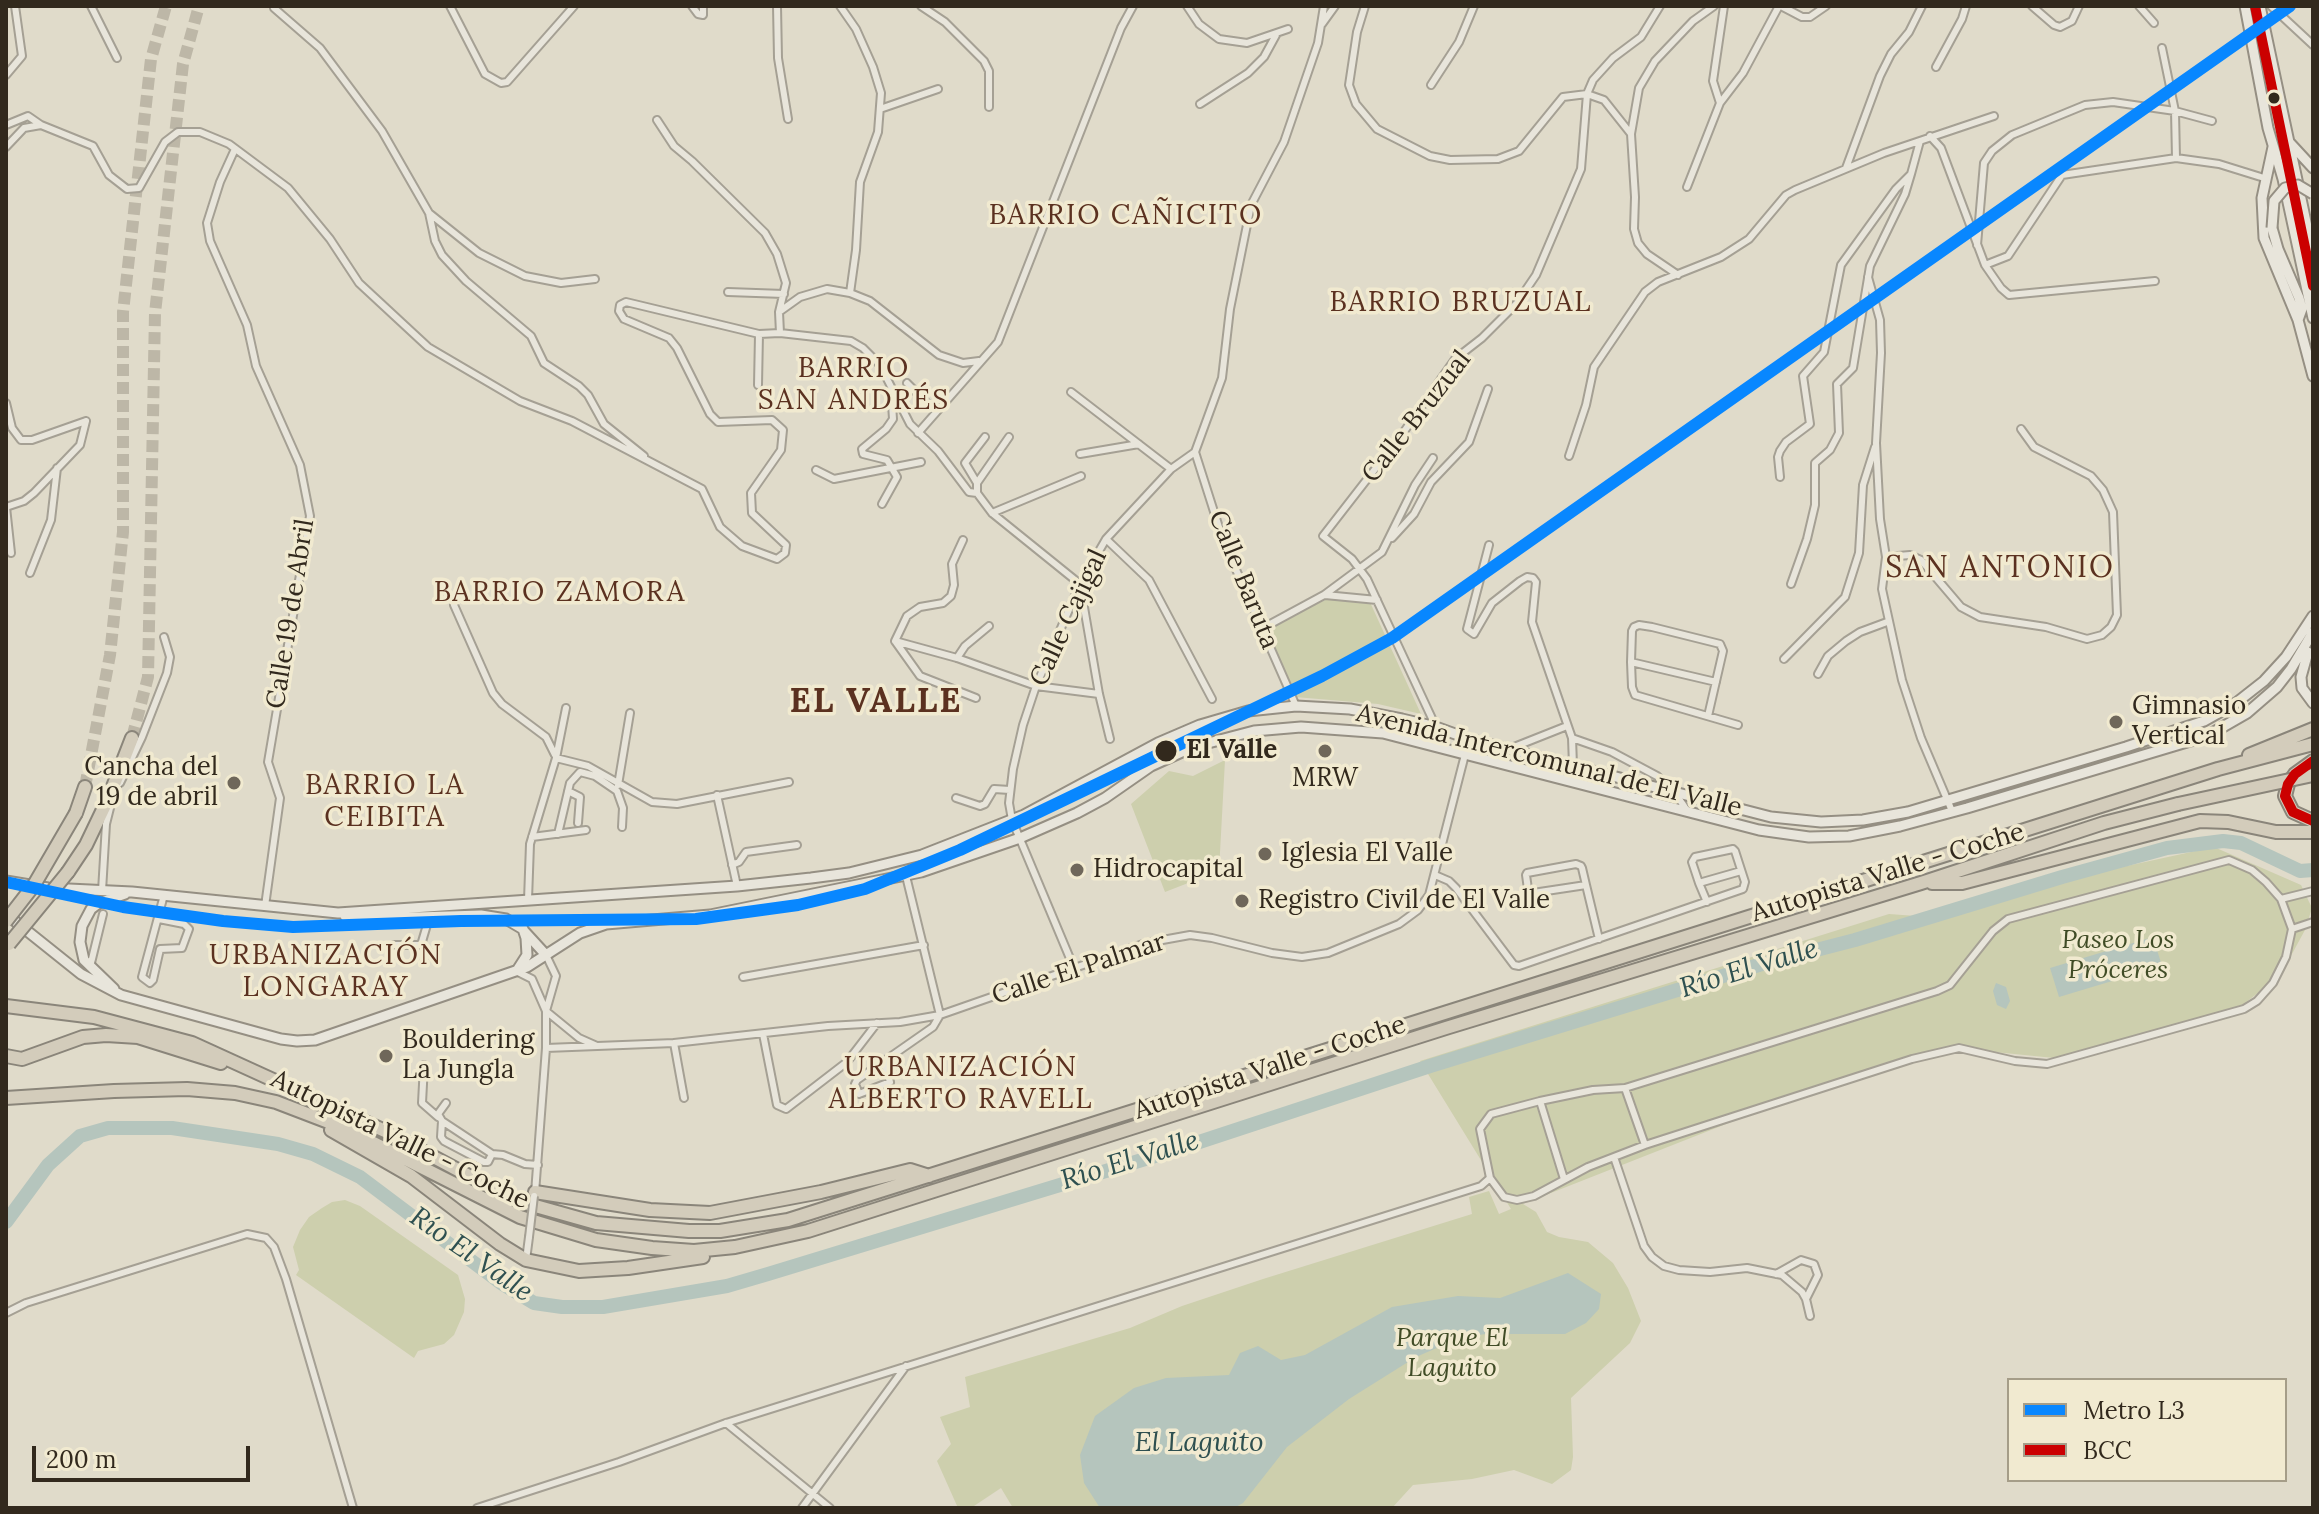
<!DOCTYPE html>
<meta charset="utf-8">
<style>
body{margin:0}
#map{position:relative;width:2319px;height:1514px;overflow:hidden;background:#e0dbca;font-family:Lora,serif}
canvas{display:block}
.frame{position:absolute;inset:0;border:8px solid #32291d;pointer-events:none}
.legend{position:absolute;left:2007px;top:1378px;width:280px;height:104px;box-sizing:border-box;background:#f1ead0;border:2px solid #a59d88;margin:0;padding:10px 14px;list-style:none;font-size:24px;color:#32291d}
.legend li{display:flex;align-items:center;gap:16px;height:40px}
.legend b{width:40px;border:2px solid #a59d88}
.scale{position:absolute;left:32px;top:1446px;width:218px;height:36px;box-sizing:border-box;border:4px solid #32291d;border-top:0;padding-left:10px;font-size:24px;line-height:28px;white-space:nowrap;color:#32291d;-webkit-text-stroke:6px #f1ead0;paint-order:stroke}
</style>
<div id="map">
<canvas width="2319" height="1514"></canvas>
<div class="frame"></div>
<ul class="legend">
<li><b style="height:10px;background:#0887ff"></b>Metro L3</li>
<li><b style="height:10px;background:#cb0000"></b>BCC</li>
</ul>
<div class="scale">200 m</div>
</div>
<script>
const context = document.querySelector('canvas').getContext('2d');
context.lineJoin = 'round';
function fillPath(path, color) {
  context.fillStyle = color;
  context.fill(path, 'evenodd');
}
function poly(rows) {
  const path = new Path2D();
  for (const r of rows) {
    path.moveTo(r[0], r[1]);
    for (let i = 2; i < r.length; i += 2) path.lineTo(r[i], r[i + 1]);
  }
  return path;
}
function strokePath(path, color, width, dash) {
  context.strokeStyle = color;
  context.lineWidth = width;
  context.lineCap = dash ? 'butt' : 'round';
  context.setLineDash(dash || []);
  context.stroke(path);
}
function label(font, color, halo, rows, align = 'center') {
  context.font = font + ' Lora,serif';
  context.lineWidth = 7;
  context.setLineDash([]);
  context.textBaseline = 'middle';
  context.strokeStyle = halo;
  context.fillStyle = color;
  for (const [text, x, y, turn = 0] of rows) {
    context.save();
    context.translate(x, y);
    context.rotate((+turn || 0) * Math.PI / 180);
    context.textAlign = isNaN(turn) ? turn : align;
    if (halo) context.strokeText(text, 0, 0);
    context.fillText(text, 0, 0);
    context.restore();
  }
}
const green = poly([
 [1325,600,1369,600,1421,714,1378,704,1295,697,1268,629],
 [1225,760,1219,871,1165,892,1131,804,1169,771,1193,776],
 [2214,847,2301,885,2312,908,2305,930,2280,976,2228,1016,2064,1059,1965,1049,1910,1059,1782,1102,1523,1204,1536,1212,1547,1232,1559,1237,1588,1242,1613,1263,1628,1288,1641,1321,1630,1343,1571,1398,1573,1457,1571,1470,1552,1484,1514,1470,1472,1479,1413,1485,1392,1508,1013,1508,1001,1488,971,1508,958,1508,937,1461,951,1444,940,1417,970,1407,965,1377,1130,1328,1182,1306,1263,1279,1472,1214,1469,1197,1489,1191,1499,1214,1511,1209,1420,1061,1889,914,1943,918,2099,872],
 [345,1200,360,1206,458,1275,465,1299,464,1312,454,1335,444,1344,418,1351,414,1358,296,1275,299,1270,293,1247,300,1230,309,1217,322,1208,332,1202]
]);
const water = poly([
 [2153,937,2162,966,2059,997,2050,968],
 [1996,983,2006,987,2010,1001,2006,1009,1997,1005,1993,991],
 [1568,1273,1601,1294,1599,1309,1586,1323,1565,1334,1486,1334,1462,1337,1416,1357,1349,1399,1287,1447,1243,1503,1234,1508,1100,1508,1084,1483,1080,1455,1095,1416,1134,1388,1166,1378,1229,1375,1240,1353,1258,1346,1281,1360,1305,1355,1392,1307,1458,1296,1500,1298]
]);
const river = poly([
 [6,1222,48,1165,80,1136,108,1128,172,1128,278,1144,313,1154,360,1177,501,1283,534,1303,562,1307,603,1307,727,1286,768,1274,1178,1149,1430,1066,1762,964,1855,940,2062,877,2167,848,2223,841,2241,843,2300,871,2313,870]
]);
const highwayTunnel = poly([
 [132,738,148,677,155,313,183,64,199,6],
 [85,787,110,655,123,532,123,312,151,59,166,6]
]);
const street = poly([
 [91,6,117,58],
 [450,6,485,74,501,83,507,82,574,6],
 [692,6,698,14,703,15,703,6],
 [777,6,778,58,788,119],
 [840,6,856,29,873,67,881,93,878,132,860,182,856,250,850,293],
 [921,6,945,22,984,61,989,71,989,107],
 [1187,6,1199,24,1219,39,1247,43,1288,29],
 [1365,6,1357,32,1349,85,1356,104,1377,129,1430,156,1450,160,1498,159,1519,151,1563,97,1587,94,1604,100,1631,134,1635,197,1634,229,1638,243,1647,254,1678,275],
 [1781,6,1802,17,1810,17,1826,6],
 [2032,6,2054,25,2060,27,2072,21,2079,6],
 [2139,6,2154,23],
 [2271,6,2313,45],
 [274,8,320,48,382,131,429,213,435,241,442,255,466,281,531,336,544,363,579,386,588,395,604,424,644,456],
 [1322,24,1335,6],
 [2162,48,2175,111,2176,158],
 [1936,67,1962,19,1966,6],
 [6,75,22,56,15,6],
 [1431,85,1459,42,1474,6],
 [1720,103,1713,81,1724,6],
 [1200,104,1248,73,1264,57,1276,35],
 [880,109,938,89],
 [657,120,674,146,692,161,765,233,777,254,786,283,779,312],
 [6,125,28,116,41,125],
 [1631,134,1639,88,1655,61,1693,21,1714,6],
 [1930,136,1941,148,1985,265,2001,288,2009,295,2155,281],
 [6,147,24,128,41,125,93,146,109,175,127,189,139,188,165,142,178,132,200,132,229,144,288,188,330,239,359,283,428,347,520,401,572,421,702,489,720,527,742,546,777,559,785,553,786,545,752,513,751,493,781,450,783,430,772,420,718,422,710,414,677,348,669,338,624,319,619,311,620,305,626,302,759,334,780,333,851,341,863,348,880,365,910,424,938,451,969,492,977,493,992,513,1080,584],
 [235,149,220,182,207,223,210,241,247,325,256,366,300,465,310,516,268,762,280,798,265,906],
 [1846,168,1880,76,1891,54,1909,32,1922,6],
 [1687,187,1720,103,1743,73,1779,6],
 [429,213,479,253,525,276,561,283,595,279],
 [1977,245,1984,163,1992,151,2012,135,2085,105,2113,102,2175,111,2212,121],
 [1985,265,2008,256,2062,175,2176,158,2219,164,2264,178],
 [1868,277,1880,320,1881,353,1876,443,1880,519,1886,557,1882,589,1902,680,1921,738,1952,811],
 [728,292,784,294],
 [780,333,779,312,800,297,827,289,850,293,870,301,939,355,963,363,979,361],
 [907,383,936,412],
 [758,385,759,334],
 [1071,392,1171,469],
 [6,403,12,428,21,440,32,440,86,421],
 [918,433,998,342,1121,28,1133,6],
 [1195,452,1223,540,1296,706],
 [1080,454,1139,444],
 [1569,456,1586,405,1594,367,1645,292,1658,282,1721,257,1749,239,1786,195,1795,190,1884,153,1994,116],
 [816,470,834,479,921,462],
 [1780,477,1778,457,1780,451,1786,442,1810,424,1803,376,1824,352,1841,265,1896,189,1911,174,1920,141],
 [977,483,1009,437],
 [977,493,977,483,965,463,985,437],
 [882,504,897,477,887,460,863,454,862,449,886,429,893,419,891,390],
 [6,507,24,501,34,493,80,445,86,421],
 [6,507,11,553],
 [992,513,1081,476],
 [1392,538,1414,514,1431,482,1469,442,1488,389],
 [1106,539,1149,580,1212,699],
 [963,540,952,564,954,585,951,596,943,603,920,607,907,616,895,641,920,676,976,698],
 [1489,545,1467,629,1474,634,1492,603,1520,581,1527,577,1533,578,1536,582,1532,622,1572,738,1573,765],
 [1886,557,1910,555,1921,560,1961,607,1980,617,2046,627,2087,639,2102,635,2111,627,2117,615,2113,512,2103,490,2091,476,2034,447,2021,429],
 [30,573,51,520,57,468],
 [1080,584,1099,694,1110,739],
 [1791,584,1807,539,1815,505,1815,463,1830,450,1839,433,1837,384,1853,368,1870,266,1905,194,1911,174],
 [1325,595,1377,600],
 [454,605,493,693,502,704,546,737,555,755],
 [1263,628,1324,595,1382,552,1415,485,1433,458],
 [895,641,957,658,1036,686,1099,694],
 [957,658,965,646,989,626],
 [1784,659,1845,597,1859,553,1863,485,1875,447],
 [1631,662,1716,682],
 [1818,674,1828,656,1846,641,1860,632,1887,622],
 [1708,716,1723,651,1720,644,1652,627,1639,625,1634,627,1632,631,1631,662,1632,687,1635,695,1738,725],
 [1436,727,1367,579,1352,559,1323,536,1403,433,1455,359,1482,338,1517,303,1536,275,1581,169,1587,94,1593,80,1613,58,1641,37,1660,6],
 [1572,738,1612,752,1657,776,1675,793,1688,812],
 [1509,749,1567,726],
 [556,758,588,766,652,802,677,804,789,782],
 [120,783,142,737,167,673,170,657,164,637],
 [618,785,630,713],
 [568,791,580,797,578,823],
 [717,795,737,886],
 [956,798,980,806,985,804,994,789,1010,790],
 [558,834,570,783,580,772,595,776,617,791,623,808,622,827],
 [532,837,586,830],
 [732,865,739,862,746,852,797,845],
 [1435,875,1449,881,1456,888,1514,965,1519,966,1743,889,1745,882,1735,851,1733,849,1695,857,1692,862,1699,883,1741,871],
 [1699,883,1707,902],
 [1586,885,1533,893,1528,889,1526,875,1527,873,1576,864,1581,866,1582,868,1586,885,1599,939],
 [102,891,106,824,111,804],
 [2281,899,2313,891],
 [528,900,530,844,556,758,566,708],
 [159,919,184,924,189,929,182,948,160,949,153,980,150,983,142,977,164,895],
 [2292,929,2313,922],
 [394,945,421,945,429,918],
 [90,967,103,914],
 [1074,968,1012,820,1009,803,1013,769,1023,725,1036,686,1080,584,1106,539,1171,469,1195,452,1222,378,1230,309,1251,205,1284,142,1318,43,1324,6],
 [518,972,532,979,546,1011,579,1038,597,1046],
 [743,977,924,945],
 [763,1034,777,1105,786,1109,847,1062,877,1023],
 [674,1043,684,1098],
 [546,1048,674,1043,828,1026,900,1022,940,1015,1146,943,1190,935,1212,938,1272,953,1302,957,1328,953,1399,924,1418,910,1429,895,1469,739],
 [884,1062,890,1082,859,1094,855,1084,857,1080,933,1027,940,1015,906,876],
 [424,1065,422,1103,438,1117],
 [1625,1088,1645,1145],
 [1540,1101,1491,1114,1480,1129,1490,1178,1504,1197,1517,1200,1534,1196,1588,1167,1645,1145,1912,1059,1959,1048,2015,1061,2047,1064,2244,1009,2257,1001,2273,983,2286,957,2292,929,2281,899,2266,882,2252,870,2229,860,2008,919,1993,931,1950,985,1937,991,1625,1088,1593,1090,1540,1101,1564,1179],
 [446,1103,438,1114,442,1121,492,1154,503,1155,525,1164,538,1165],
 [442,1121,441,1137,444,1141,484,1162,488,1162,492,1154],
 [1614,1157,1644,1246,1652,1257,1664,1266,1679,1270,1710,1272,1747,1268,1782,1275,1802,1292,1806,1299,1810,1316],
 [535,1193,546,1048,546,1011,556,976,546,955],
 [526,1260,529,1237],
 [1776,1274,1801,1260,1814,1264,1818,1275,1806,1299],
 [6,1313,26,1303,247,1234,266,1238,274,1247,286,1279,353,1508],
 [726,1423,830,1508],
 [477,1508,619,1462,726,1423,1481,1186,1490,1178],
 [802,1508,906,1366]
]);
const secondary = poly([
 [2245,6,2268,128,2283,179,2313,318],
 [2260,6,2313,255],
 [2289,142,2313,168],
 [2273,147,2262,198,2264,238,2298,320,2313,376],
 [2272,228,2278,249,2299,298,2302,309,2298,320],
 [2308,652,2301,677,2302,688,2313,703],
 [6,881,48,888,132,892,338,913,737,886,811,878,849,873,922,855,1024,815,1158,743,1200,725,1248,711,1296,706,1350,709,1402,719,1436,727,1469,739,1771,817,1821,822,1863,820,1908,812,2126,747,2204,721,2236,703,2264,681,2286,657,2313,616],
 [6,914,81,974,121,995,281,1039,297,1041,315,1040,527,967,580,933,606,924,710,915,921,872,1020,838,1077,813,1105,798,1151,766,1193,747,1254,731,1301,727,1383,733,1759,830,1809,837,1849,836,1900,826,1967,808,2207,736,2247,713,2277,687,2291,669,2313,632],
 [345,916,354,919,481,915,506,919,523,929,526,938,527,955,518,969],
 [524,931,546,955],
 [114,989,84,960,80,942,82,926,91,909,99,903,125,894]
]);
const highway = poly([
 [2249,755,2313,729],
 [2313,761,2295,774,2288,784,2285,796,2293,812,2313,821],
 [76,813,85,787],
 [68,872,86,845,109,797,132,738],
 [1932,883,1962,883,2200,821,2228,822,2276,832,2313,832],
 [6,1006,94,1017,192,1043,385,1131,514,1200,596,1223,689,1231,720,1231,788,1220,2218,769,2313,744],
 [6,1056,22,1059,83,1037,106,1035,138,1037,221,1063],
 [6,1098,114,1091,187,1089,235,1093,276,1102,344,1128,520,1217,596,1240,652,1248,694,1251,735,1247,808,1231,1446,1028,1921,883,2104,823,2178,804],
 [331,1130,411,1176,500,1244,526,1260,579,1271,628,1268,703,1257],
 [535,1192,650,1210,710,1213,821,1192,910,1170,929,1176]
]);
const streetBridge = poly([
 [529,1237,534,1196]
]);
const secondaryBridge = poly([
 [2272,228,2274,201,2285,188,2298,185,2313,194]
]);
const highwayBridge = poly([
 [2178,804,2313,775],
 [6,921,34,885,76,813],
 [9,944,68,872]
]);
const bus1 = poly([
 [2255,6,2313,286],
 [2313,761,2295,774,2288,784,2285,796,2293,812,2313,821]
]);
const metro1 = poly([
 [6,882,123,907,223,921,293,927,461,921,696,919,798,905,865,889,960,850,1322,676,1392,638,2290,6]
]);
const markers = [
 [2274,98,7,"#32291d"],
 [2116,722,8,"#6f675a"],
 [1166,751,12,"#32291d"],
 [1325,751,8,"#6f675a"],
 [234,783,8,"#6f675a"],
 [1265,854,8,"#6f675a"],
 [1077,870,8,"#6f675a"],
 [1242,901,8,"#6f675a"],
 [386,1056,8,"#6f675a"]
];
const streetNames = [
 ["Calle Bruzual",1417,417,-52],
 ["Calle Baruta",1243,580,68],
 ["Calle 19 de Abril",291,614,-81],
 ["Calle Cajigal",1069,618,-65],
 ["Avenida Intercomunal de El Valle",1549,761,14],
 ["Autopista Valle - Coche",1888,873,-17],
 ["Calle El Palmar",1079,969,-18],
 ["Autopista Valle - Coche",1270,1068,-18],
 ["Autopista Valle - Coche",400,1140,26]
];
const poiNames = [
 ["Gimnasio",2132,707],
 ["Vertical",2132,737],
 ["Cancha del",218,768,"right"],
 ["19 de abril",218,798,"right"],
 ["MRW",1325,779,"center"],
 ["Iglesia El Valle",1281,854],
 ["Hidrocapital",1093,870],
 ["Registro Civil de El Valle",1258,901],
 ["Bouldering",402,1041],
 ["La Jungla",402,1071]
];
const stopNames = [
 ["El Valle",1186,751]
];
const parkNames = [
 ["Paseo Los",2118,941],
 ["Próceres",2118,971],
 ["Parque El",1452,1339],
 ["Laguito",1452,1369]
];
const neighbourhoodNames = [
 ["BARRIO CAÑICITO",1126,216],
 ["BARRIO BRUZUAL",1461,303],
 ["BARRIO",854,369],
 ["SAN ANDRÉS",854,401],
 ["BARRIO ZAMORA",560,593],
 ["BARRIO LA",385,786],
 ["CEIBITA",385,818],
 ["URBANIZACIÓN",326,956],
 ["LONGARAY",326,988],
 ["URBANIZACIÓN",961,1068],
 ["ALBERTO RAVELL",961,1100]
];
const waterNames = [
 ["Río El Valle",1749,969,-17],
 ["Río El Valle",1130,1161,-17],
 ["Río El Valle",471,1255,35],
 ["El Laguito",1199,1443]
];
const quarterNames = [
 ["SAN ANTONIO",2000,568]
];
const districtNames = [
 ["EL VALLE",876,702]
];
fillPath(green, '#cdcfad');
fillPath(water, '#b5c5bd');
strokePath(river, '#b5c5bd', 14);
strokePath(highwayTunnel, '#bdb7a7', 12, [12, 6]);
strokePath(street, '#a5a094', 10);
strokePath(secondary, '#958f83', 13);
strokePath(highway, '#8a857a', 16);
strokePath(street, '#e8e5db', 6);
strokePath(secondary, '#e8e5db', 9);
strokePath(highway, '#d3ccbb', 12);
strokePath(streetBridge, '#a5a094', 10, []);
strokePath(secondaryBridge, '#958f83', 13, []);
strokePath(highwayBridge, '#8a857a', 16, []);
strokePath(streetBridge, '#e8e5db', 6);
strokePath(secondaryBridge, '#e8e5db', 9);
strokePath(highwayBridge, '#d3ccbb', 12);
strokePath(bus1, '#cb0000', 10);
strokePath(metro1, '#0887ff', 12);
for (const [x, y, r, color] of markers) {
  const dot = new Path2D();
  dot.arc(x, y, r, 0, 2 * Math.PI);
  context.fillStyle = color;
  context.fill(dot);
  strokePath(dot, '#f1ead0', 3);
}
label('26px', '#32291d', '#f1ead0', streetNames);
label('26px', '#32291d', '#f1ead0', poiNames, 'left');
label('bold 26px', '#32291d', '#f1ead0', stopNames, 'left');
label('italic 26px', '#404c26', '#f1ead0', parkNames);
context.letterSpacing = '2px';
label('28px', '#5b3120', '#f1ead0', neighbourhoodNames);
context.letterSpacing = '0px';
label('italic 28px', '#2e5050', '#f1ead0', waterNames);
context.letterSpacing = '2px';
label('30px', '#5b3120', '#f1ead0', quarterNames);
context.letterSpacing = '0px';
context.letterSpacing = '2px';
label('bold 34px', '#5b3120', '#f1ead0', districtNames);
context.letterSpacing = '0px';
</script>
